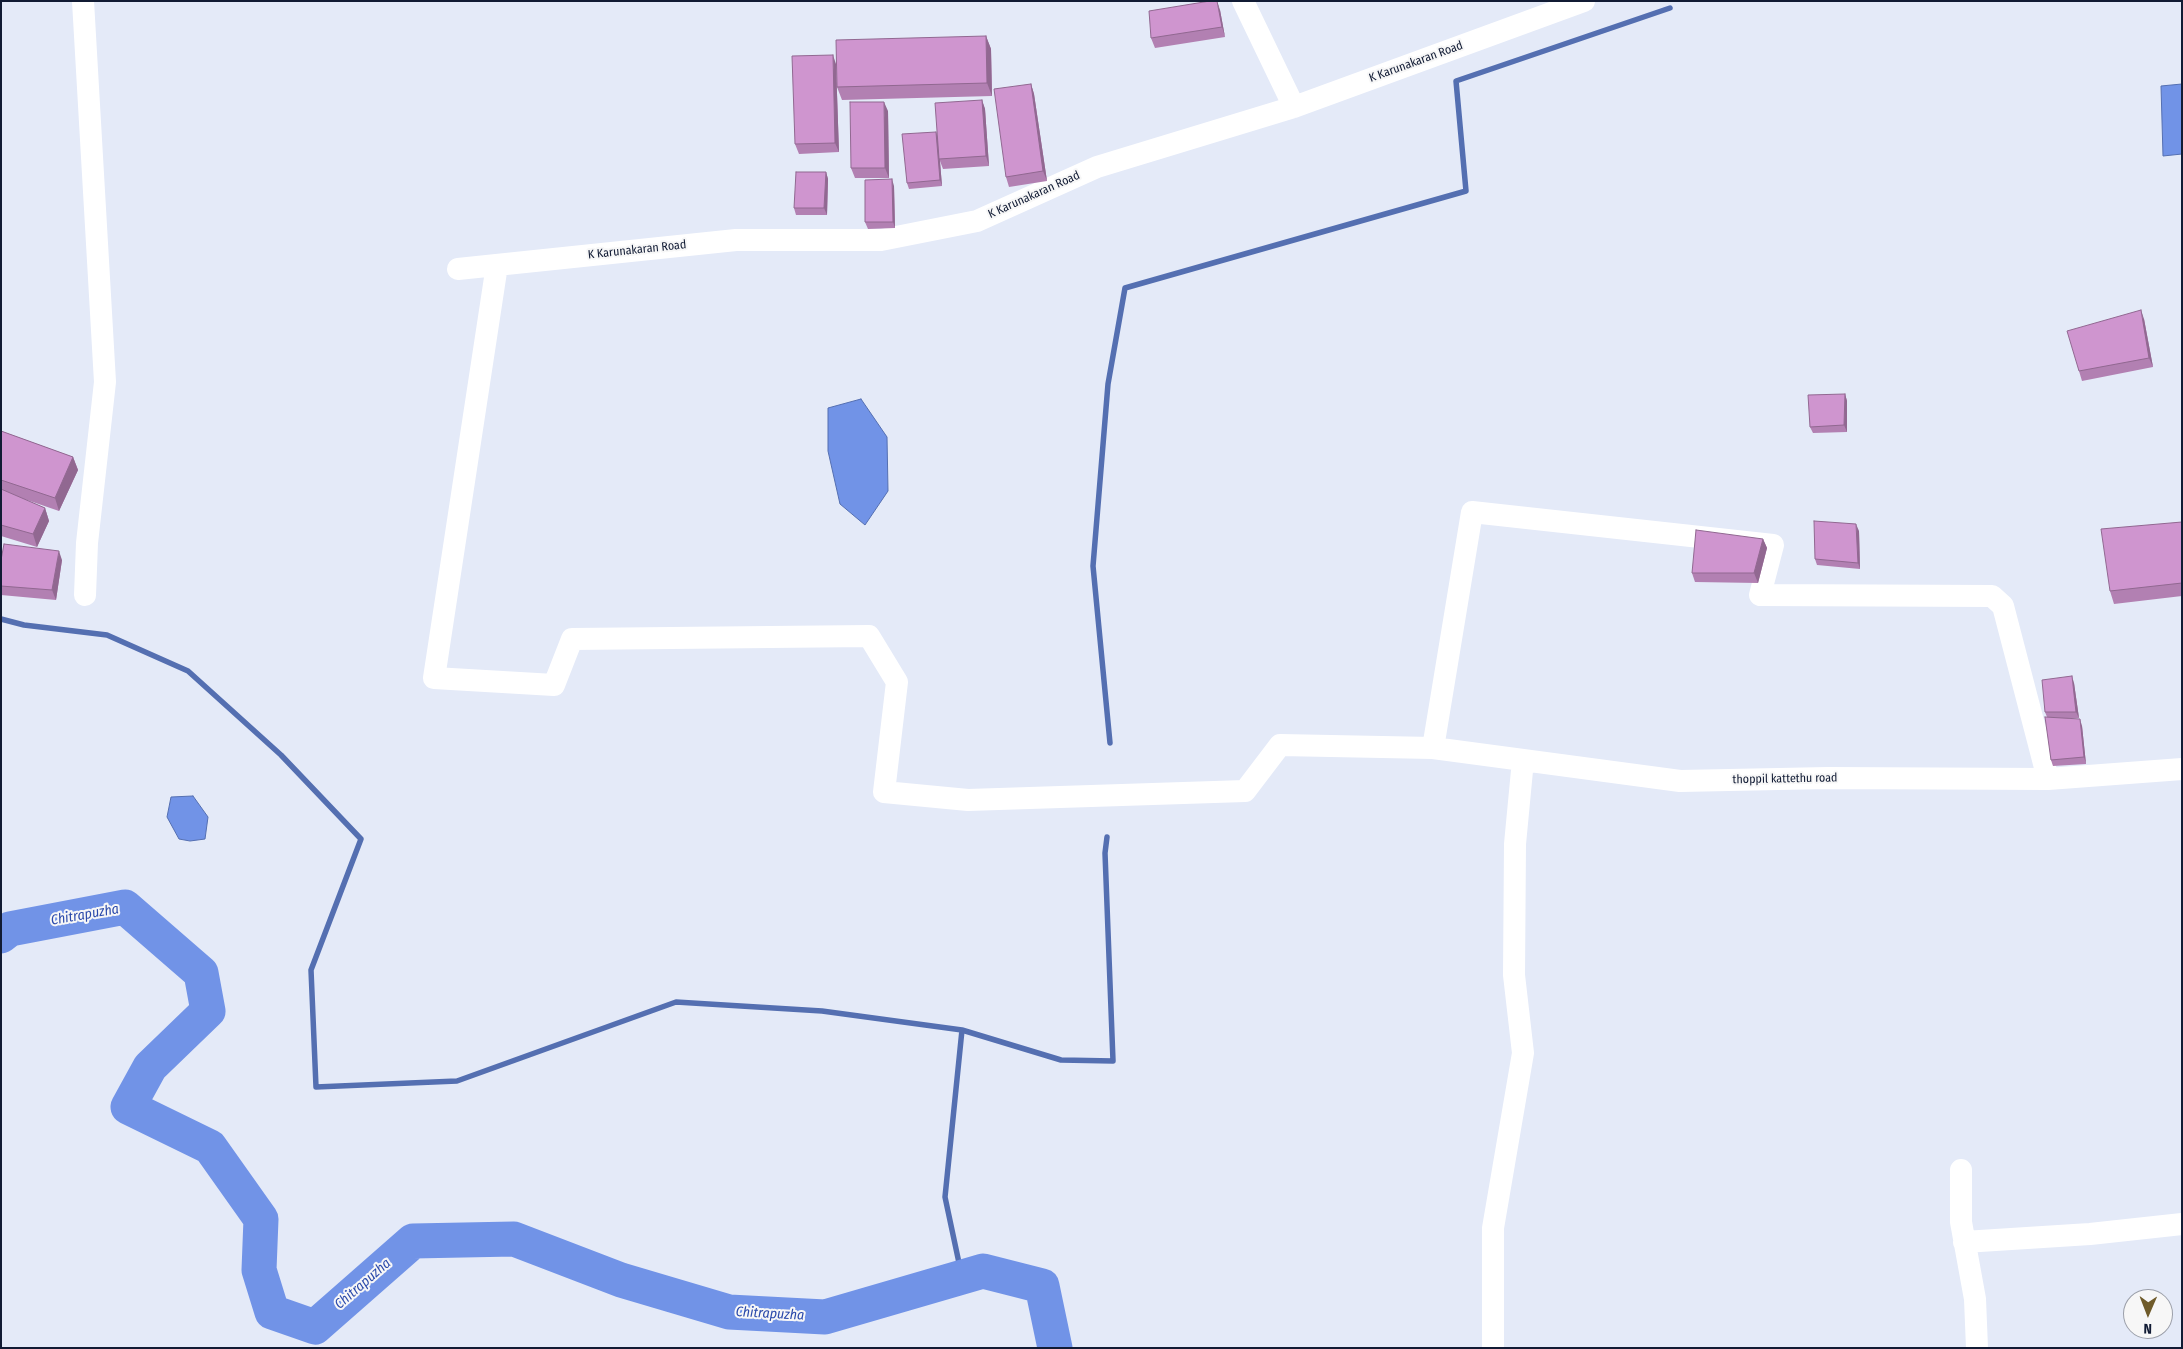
<!DOCTYPE html>
<style>
body{margin:0}
#map{position:relative;width:2183px;height:1349px;overflow:hidden;background:#e4eaf8;font-family:"Fira Sans Condensed",sans-serif}
canvas{display:block}
.frame{position:absolute;inset:0;border:2px solid #111b34;pointer-events:none}
.north{position:absolute;left:2123px;top:1289px;width:50px;height:50px;box-sizing:border-box;background:#f7f7f7;border:1px solid #9b9fa9;border-radius:50%;rotate:181deg;font-size:14px;font-weight:700;line-height:20px;text-align:center;color:#111b34}
.north::after{content:'';display:block;margin:auto;width:18px;height:22px;background:#6f5b2a;clip-path:polygon(50% 0,100% 100%,50% 72%,0 100%)}
</style>
<div id="map">
<canvas width="2183" height="1349"></canvas>
<div class="frame"></div>
<div class="north">N</div>
</div>
<script>
const context = document.querySelector('canvas').getContext('2d');
context.lineJoin = 'round';
function fillPath(path, color) {
  context.fillStyle = color;
  context.fill(path, 'evenodd');
}
function poly(rows) {
  const path = new Path2D();
  for (const r of rows) {
    path.moveTo(r[0], r[1]);
    for (let i = 2; i < r.length; i += 2) path.lineTo(r[i], r[i + 1]);
  }
  return path;
}
function strokePath(path, color, width, dash) {
  context.strokeStyle = color;
  context.lineWidth = width;
  context.lineCap = dash ? 'butt' : 'round';
  context.setLineDash(dash || []);
  context.stroke(path);
}
function label(font, color, halo, rows, align = 'center') {
  context.font = font + ' "Fira Sans Condensed",sans-serif';
  context.lineWidth = 4;
  context.setLineDash([]);
  context.textBaseline = 'middle';
  context.strokeStyle = halo;
  context.fillStyle = color;
  for (const [text, x, y, turn = 0] of rows) {
    context.save();
    context.translate(x, y);
    context.rotate((+turn || 0) * Math.PI / 180);
    context.textAlign = isNaN(turn) ? turn : align;
    if (halo) context.strokeText(text, 0, 0);
    context.fillText(text, 0, 0);
    context.restore();
  }
}
const water = poly([
 [2182,84,2182,154,2163,156,2161,86,2182,84],
 [861,399,887,437,888,491,865,525,840,504,828,451,828,408,861,399],
 [193,796,208,817,205,839,190,841,179,839,167,817,171,797,193,796]
]);
const stream = poly([
 [1,619,24,625,107,635,188,671,281,755,361,839,311,970,316,1087,457,1081,676,1002,822,1011,962,1030,945,1197,962,1277],
 [1110,743,1093,566,1108,384,1125,288,1466,191,1456,81,1670,8],
 [962,1030,1061,1060,1113,1061,1105,853,1107,837]
]);
const river = poly([
 [1,936,10,929,125,907,201,973,208,1011,150,1067,128,1107,210,1147,261,1219,259,1270,272,1312,315,1327,413,1241,514,1239,621,1280,729,1312,825,1317,983,1271,1042,1286,1055,1348]
]);
const street = poly([
 [83,1,105,382,87,543,85,595],
 [1243,1,1294,107],
 [497,265,434,678,554,685,572,639,869,636,897,682,884,792,968,800,1245,791,1280,745,1433,748,1472,512,1773,545,1760,595,1992,596,2003,606,2048,779,2182,769],
 [458,269,736,240,881,240,977,221,1097,167,1294,107,1584,1],
 [1433,748,1523,760,1515,844,1514,975,1523,1053,1493,1228,1493,1348],
 [1523,760,1680,781,1828,778,2048,779],
 [1961,1170,1961,1222,1975,1299,1977,1348],
 [1964,1242,2090,1234,2182,1224]
]);
const wall = poly([
 [1220,10,1225,37,1155,48,1151,38],
 [986,36,991,49,992,96,842,100,837,87],
 [836,64,839,152,799,154,795,144],
 [1031,84,1034,94,1047,181,1009,187,1006,177],
 [982,100,985,109,989,166,943,169,940,161,942,186,909,189,907,183,936,132,938,138],
 [888,111,889,178,855,178,851,168],
 [826,172,828,179,827,215,796,215,794,208],
 [894,186,895,228,868,229,865,222],
 [2144,319,2153,367,2082,381,2079,371],
 [1845,394,1847,401,1847,432,1813,433,1810,427],
 [1,431,73,457,78,470,59,511,24,499,45,508,49,521,37,547,1,536],
 [2182,522,2182,596,2114,604,2110,591],
 [1859,531,1860,569,1817,565,1815,559],
 [1763,539,1767,548,1758,583,1695,582,1692,573],
 [1,560,62,560,56,600,1,595],
 [2074,683,2079,718,2068,718,2082,726,2086,764,2053,766,2051,760,2047,717,2045,712]
]);
const shadedWall = poly([
 [1217,1,1220,10,1225,37,1222,27],
 [986,36,991,49,992,96,987,83],
 [833,55,836,64,839,152,835,143],
 [1031,84,1034,94,1047,181,1043,171],
 [982,100,985,109,989,166,986,156],
 [884,102,888,111,889,178,885,168],
 [936,132,938,138,942,186,940,180],
 [826,172,828,179,827,215,824,208],
 [892,179,894,186,895,228,893,222],
 [2141,310,2144,319,2153,367,2149,358],
 [1845,394,1847,401,1847,432,1844,425],
 [73,457,78,470,59,511,55,498],
 [45,508,49,521,37,547,33,534],
 [1856,524,1859,531,1860,569,1858,563],
 [1763,539,1767,548,1758,583,1754,573],
 [59,551,62,560,56,600,52,590],
 [2072,676,2074,683,2079,718,2076,712],
 [2080,719,2082,726,2086,764,2084,757]
]);
const building = poly([
 [1210,1,1217,1,1222,27,1151,38,1149,11,1210,1],
 [986,36,987,83,837,87,836,40,986,36],
 [833,55,835,143,795,144,792,56,833,55],
 [1031,84,1043,171,1006,177,994,89,1031,84],
 [982,100,986,156,939,159,935,103,982,100],
 [850,102,884,102,885,168,851,168,850,102],
 [936,132,940,180,907,183,902,134,936,132],
 [796,172,826,172,824,208,794,208,796,172],
 [892,179,893,222,865,222,865,180,892,179],
 [2141,310,2149,358,2079,371,2067,331,2141,310],
 [1845,394,1844,425,1810,427,1808,395,1845,394],
 [1,431,73,457,55,498,1,480,1,431],
 [1,489,45,508,33,534,1,525,1,489],
 [1814,521,1856,524,1858,563,1815,559,1814,521],
 [2182,522,2182,583,2110,591,2101,529,2182,522],
 [1696,530,1763,539,1754,573,1692,573,1696,530],
 [4,544,59,551,52,590,1,586,1,560,4,544],
 [2072,676,2076,712,2045,712,2042,680,2072,676],
 [2045,717,2080,719,2084,757,2051,760,2045,717]
]);
const streetNames = [
 ["K Karunakaran Road",1416,62,-20],
 ["K Karunakaran Road",1034,195,-24],
 ["K Karunakaran Road",637,250,-6],
 ["thoppil kattethu road",1785,779,-1]
];
const waterNames = [
 ["Chitrapuzha",85,915,-10],
 ["Chitrapuzha",363,1284,-41],
 ["Chitrapuzha",770,1314,3]
];
fillPath(water, '#7193e7');
strokePath(water, '#546fb1', 1);
strokePath(stream, '#546fb1', 5.5);
strokePath(river, '#7193e7', 35);
strokePath(street, '#fff', 22);
fillPath(wall, '#b280b2');
fillPath(shadedWall, '#916891');
fillPath(building, '#cf95cf');
strokePath(building, '#916891', 1);
label('12px', '#111b34', '#f7f7f7', streetNames);
label('italic 14px', '#2b4aab', '#f7f7f7', waterNames);
</script>
